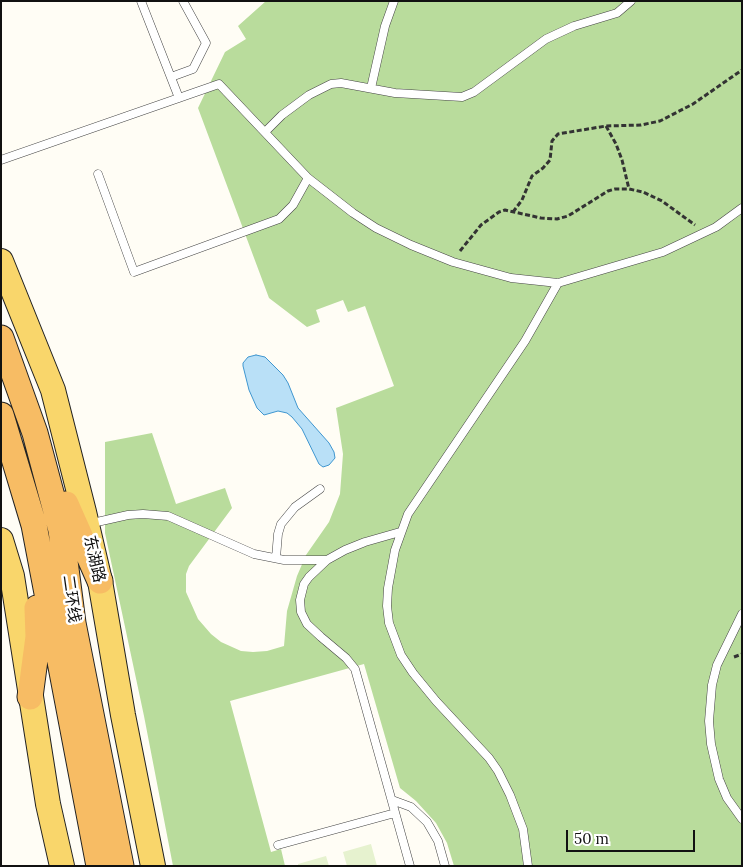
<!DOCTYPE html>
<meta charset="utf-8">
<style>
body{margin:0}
#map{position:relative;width:743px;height:867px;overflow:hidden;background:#fffdf5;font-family:Lora,serif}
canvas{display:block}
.frame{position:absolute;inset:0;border:2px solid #111;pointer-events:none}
.scale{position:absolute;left:566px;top:830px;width:129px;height:22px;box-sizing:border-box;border:2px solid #111;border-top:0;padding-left:6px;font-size:15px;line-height:18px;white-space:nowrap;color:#111;-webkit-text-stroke:4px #fff;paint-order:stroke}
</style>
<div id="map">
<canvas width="743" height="867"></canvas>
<div class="frame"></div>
<div class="scale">50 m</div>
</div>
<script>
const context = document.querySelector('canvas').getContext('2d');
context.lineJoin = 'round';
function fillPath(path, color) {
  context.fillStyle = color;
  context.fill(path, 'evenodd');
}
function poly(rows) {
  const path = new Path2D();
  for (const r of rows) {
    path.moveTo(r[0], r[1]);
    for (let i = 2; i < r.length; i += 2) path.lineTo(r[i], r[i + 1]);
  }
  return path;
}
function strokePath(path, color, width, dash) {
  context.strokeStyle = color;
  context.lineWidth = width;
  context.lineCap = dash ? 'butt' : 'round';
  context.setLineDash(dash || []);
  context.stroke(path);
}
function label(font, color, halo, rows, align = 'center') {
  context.font = font + ' Lora,"Noto Sans SC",serif';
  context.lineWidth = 5;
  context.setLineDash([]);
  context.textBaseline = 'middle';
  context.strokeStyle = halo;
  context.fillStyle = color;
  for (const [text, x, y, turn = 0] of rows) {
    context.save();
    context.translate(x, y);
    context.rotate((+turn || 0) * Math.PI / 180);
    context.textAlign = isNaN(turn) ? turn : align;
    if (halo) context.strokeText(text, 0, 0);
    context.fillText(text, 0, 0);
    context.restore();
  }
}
const forest = poly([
 [266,1,742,1,742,866,454,866,447,843,436,823,416,801,400,788,364,664,230,701,271,852,281,849,285,866,173,866,144,716,105,533,105,442,152,433,176,504,225,488,232,508,189,566,186,574,186,592,198,619,211,634,221,642,241,651,253,652,267,651,284,646,287,611,297,576,306,555,329,522,340,494,343,454,336,408,394,386,365,306,348,312,343,300,316,310,320,322,307,327,269,298,198,108,225,52,246,39,238,26]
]);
const pitch = poly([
 [371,844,377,866,347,866,343,852],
 [326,856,329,866,298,866,298,864]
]);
const water = poly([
 [256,355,265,357,283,375,288,383,298,408,329,443,334,452,335,458,329,465,323,467,319,464,302,429,292,417,287,413,278,411,264,415,257,408,249,390,243,366,243,363,248,357,256,355]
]);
const path = poly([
 [606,126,616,144,622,160,629,189],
 [513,212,522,200,532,176,543,168,550,160,552,141,558,134,606,126,641,125,660,121,693,104,742,70],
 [460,251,481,225,499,212,505,210,541,218,557,219,568,216,608,191,615,189,629,189,643,192,662,201,695,225],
 [734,657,742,654]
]);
const service = poly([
 [141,1,179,98],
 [171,77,193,69,206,43,183,1],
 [371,88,385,26,394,1],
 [265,132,282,115,309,95,331,84,341,83,395,93,462,97,474,92,546,39,574,26,617,13,631,1],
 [1,160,219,84,308,178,353,213,376,228,411,245,453,262,511,278,558,283,663,252,716,227,742,208],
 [98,174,134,272,279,219,293,205,308,178],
 [88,524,128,515,143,514,168,516,254,554,284,560,327,560],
 [400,532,365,542,345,550,327,560,309,577,304,584,300,600,301,612,307,624,321,637,346,658,355,669,410,866],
 [276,558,278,534,281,524,295,507,320,489],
 [742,614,717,665,712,685,709,721,711,744,719,779,727,798,742,819],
 [392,800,411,807,427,822,438,841,445,866],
 [278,845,395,813],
 [528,866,523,829,510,795,498,771,489,758,436,701,413,673,401,655,389,623,387,606,388,588,395,550,408,514,525,341,558,283]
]);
const primary = poly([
 [1,261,53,390,84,512,100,581,123,715,153,866],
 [1,540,12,576,48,804,62,866]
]);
const trunk = poly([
 [1,338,35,433,61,530,73,623,121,866],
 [1,415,34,525,99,866],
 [66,504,100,581],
 [30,697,38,637,37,608]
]);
const streetNames = [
 ["东湖路",94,559,77],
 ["二环线",71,599,82]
];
fillPath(forest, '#b9dc9c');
fillPath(pitch, '#e6f2cf');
fillPath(water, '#b9e0f7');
strokePath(water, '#3f96cf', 1);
strokePath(service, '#444', 9);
strokePath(primary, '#222', 26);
strokePath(trunk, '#222', 27);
strokePath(path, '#333', 3, [5, 2.5]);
strokePath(service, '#fff', 8);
strokePath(primary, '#f9d66b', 24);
strokePath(trunk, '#f7bc64', 25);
label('16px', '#111', '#fff', streetNames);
</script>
